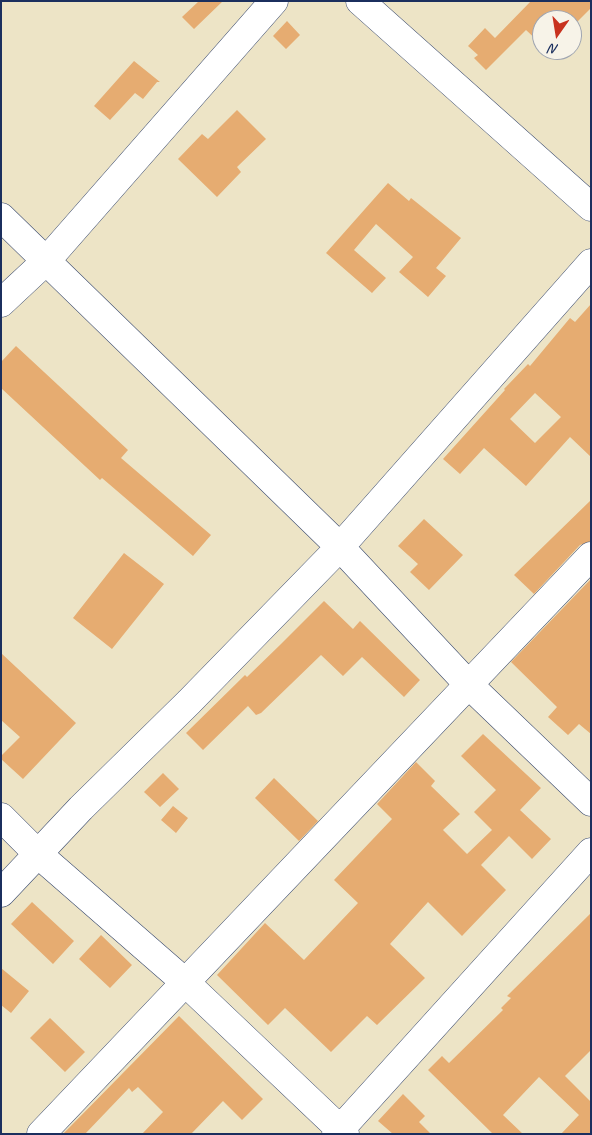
<!DOCTYPE html>
<style>
body{margin:0}
#map{position:relative;width:592px;height:1135px;overflow:hidden;background:#ede4c6;font-family:Caveat,sans-serif}
canvas{display:block}
.frame{position:absolute;inset:0;border:2px solid #1b2f5e;pointer-events:none}
.north{position:absolute;left:532px;top:10px;width:50px;height:50px;box-sizing:border-box;background:#f7f3e8;border:1px solid #9fa5b1;border-radius:50%;rotate:193deg;font-size:14px;font-weight:700;line-height:20px;text-align:center;color:#1b2f5e}
.north::after{content:'';display:block;margin:auto;width:18px;height:22px;background:#c8321e;clip-path:polygon(50% 0,100% 100%,50% 72%,0 100%)}
</style>
<div id="map">
<canvas width="592" height="1135"></canvas>
<div class="frame"></div>
<div class="north">N</div>
</div>
<script>
const context = document.querySelector('canvas').getContext('2d');
context.lineJoin = 'round';
function fillPath(path, color) {
  context.fillStyle = color;
  context.fill(path, 'evenodd');
}
function poly(rows) {
  const path = new Path2D();
  for (const r of rows) {
    path.moveTo(r[0], r[1]);
    for (let i = 2; i < r.length; i += 2) path.lineTo(r[i], r[i + 1]);
  }
  return path;
}
function strokePath(path, color, width, dash) {
  context.strokeStyle = color;
  context.lineWidth = width;
  context.lineCap = dash ? 'butt' : 'round';
  context.setLineDash(dash || []);
  context.stroke(path);
}
const building = poly([
 [199,1,223,1,194,29,182,17],
 [531,1,591,1,591,8,572,27,572,20,542,20,542,45,526,30,486,70,474,58,478,55,468,46,485,28,495,38],
 [287,21,300,35,286,49,273,36],
 [134,61,160,82,157,82,143,99,135,93,110,120,94,106],
 [237,110,266,139,237,167,241,172,217,197,178,159,202,134,208,139],
 [388,183,409,201,411,198,461,238,436,268,446,276,428,297,399,272,413,257,376,224,354,250,386,278,372,293,326,253],
 [591,304,591,457,570,437,526,486,484,448,460,474,443,459,505,390,504,389,528,364,530,366,570,318,575,322],
 [535,393,561,417,535,443,510,419],
 [16,346,128,450,121,458,211,535,193,556,102,478,100,480,1,388,1,362],
 [591,500,591,541,580,545,534,594,514,575],
 [424,519,463,555,429,590,410,572,418,564,398,546],
 [124,553,164,584,112,649,73,618],
 [591,579,591,734,579,724,568,735,548,717,557,707,511,662],
 [324,601,353,629,360,621,420,680,404,697,362,657,343,676,321,655,261,713,256,715,248,706,203,750,186,733,245,675,247,677,281,644],
 [1,653,76,723,23,779,1,759,1,756,20,737,1,720],
 [483,734,541,788,520,810,551,839,532,859,509,836,481,865,506,890,462,936,428,902,390,944,425,978,377,1025,367,1016,331,1052,285,1008,268,1025,217,975,265,923,304,960,358,903,334,880,392,819,377,804,416,762,435,781,431,786,460,814,443,830,467,854,492,830,474,812,496,790,461,756],
 [163,773,179,789,160,807,144,792],
 [274,778,318,821,299,841,255,798],
 [173,806,188,818,176,833,161,820],
 [32,902,74,941,53,964,11,924],
 [591,913,591,1050,565,1076,591,1102,591,1134,561,1134,579,1115,539,1077,503,1115,523,1134,493,1134,428,1070,442,1056,449,1063,503,1010,501,1008,511,998,507,996],
 [101,935,132,965,110,988,79,959],
 [1,968,29,991,11,1013,1,1005],
 [179,1016,263,1099,242,1120,223,1101,191,1134,142,1134,163,1112,138,1087,132,1092,129,1088,85,1134,63,1134],
 [50,1018,85,1052,65,1072,30,1038],
 [403,1094,425,1116,419,1122,431,1134,393,1134,378,1121]
]);
const minor = poly([
 [360,1,591,207],
 [1,217,340,547,468,684,591,802],
 [1,303,47,260,274,1],
 [1,817,38,854,186,983,345,1134],
 [1,893,81,808,189,702,340,547,591,263],
 [41,1134,591,556],
 [336,1134,591,852]
]);
fillPath(building, '#e6ac71');
strokePath(minor, '#3a4a6e', 29);
strokePath(minor, '#fff', 28);
</script>
